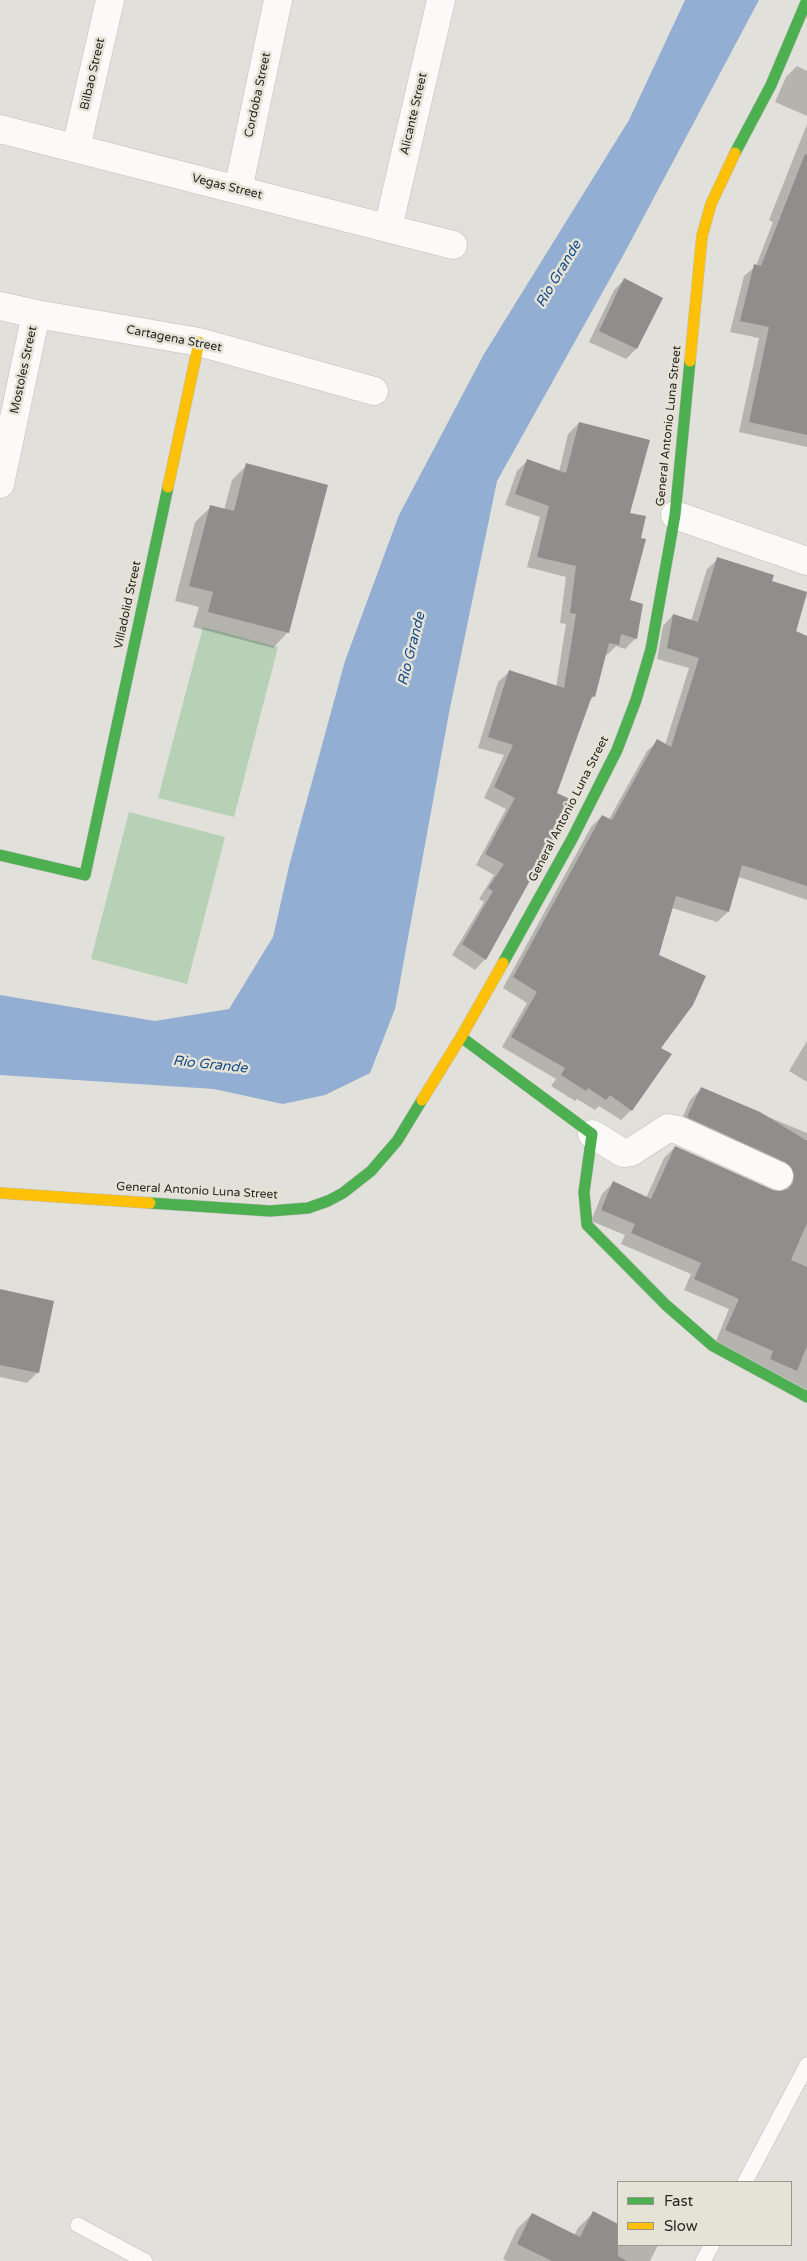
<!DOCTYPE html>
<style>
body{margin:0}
#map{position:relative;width:807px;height:2261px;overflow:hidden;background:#e2e0da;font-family:"Varela Round",sans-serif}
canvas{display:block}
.legend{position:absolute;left:617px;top:2181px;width:175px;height:65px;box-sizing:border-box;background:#e5e2d6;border:1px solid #9a988e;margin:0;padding:6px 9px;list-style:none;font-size:15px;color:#292823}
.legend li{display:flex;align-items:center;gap:10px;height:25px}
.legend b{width:25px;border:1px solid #9a988e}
</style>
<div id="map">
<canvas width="807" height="2261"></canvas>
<ul class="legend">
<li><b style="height:6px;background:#4caf50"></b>Fast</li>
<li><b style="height:6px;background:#ffc107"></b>Slow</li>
</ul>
</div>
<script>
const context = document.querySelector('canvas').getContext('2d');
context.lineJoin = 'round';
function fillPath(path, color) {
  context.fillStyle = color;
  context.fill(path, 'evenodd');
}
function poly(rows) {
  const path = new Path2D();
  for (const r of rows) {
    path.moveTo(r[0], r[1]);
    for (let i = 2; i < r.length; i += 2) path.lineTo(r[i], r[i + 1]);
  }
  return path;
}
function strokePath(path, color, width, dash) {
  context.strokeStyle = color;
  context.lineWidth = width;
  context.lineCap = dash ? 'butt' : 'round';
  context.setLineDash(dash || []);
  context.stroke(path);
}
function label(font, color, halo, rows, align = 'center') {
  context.font = font + ' "Varela Round",sans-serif';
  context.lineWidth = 5;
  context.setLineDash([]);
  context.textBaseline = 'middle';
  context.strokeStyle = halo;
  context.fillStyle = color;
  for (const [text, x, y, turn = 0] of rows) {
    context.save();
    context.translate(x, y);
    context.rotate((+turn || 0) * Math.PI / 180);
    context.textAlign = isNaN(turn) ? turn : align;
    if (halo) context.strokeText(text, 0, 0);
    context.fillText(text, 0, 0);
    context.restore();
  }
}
const green = poly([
 [203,627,278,647,234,817,158,798],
 [129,812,225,837,187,984,91,959]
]);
const water = poly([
 [685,0,759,0,625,252,497,481,449,713,395,1009,370,1073,325,1095,283,1104,214,1089,0,1075,0,995,155,1021,229,1009,273,937,290,862,345,661,399,515,484,354,629,120]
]);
const shadow = poly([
 [797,66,807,71,807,116,775,102,786,77],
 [807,124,807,447,739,432,759,338,730,332,744,276,756,266,773,222,769,220],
 [624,280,636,349,626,359,589,342,614,290],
 [579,423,629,514,629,601,636,638,625,649,616,646,607,655,605,654,594,696,589,702,485,959,475,970,452,955,484,902,479,899,494,875,476,865,506,809,484,798,504,755,478,748,498,682,509,672,556,687,566,624,560,623,566,577,527,567,540,517,505,505,517,471,527,461,559,472,568,434],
 [247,465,288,632,273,648,193,627,199,607,175,601,195,522,211,507,224,510,232,480],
 [718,559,770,582,807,594,787,663,807,669,807,900,739,877,728,912,717,922,672,908,658,956,659,1048,631,1110,621,1120,599,1106,595,1110,577,1099,575,1101,551,1086,556,1079,502,1047,527,1003,503,988,591,827,602,816,609,819,647,751,658,741,665,745,689,668,657,659,663,626,673,615,691,621,707,569],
 [807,1041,807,1082,789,1071],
 [701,1089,807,1133,807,1390,716,1341,729,1309,684,1290,691,1274,621,1244,625,1235,591,1221,602,1194,613,1183,646,1198,664,1158,675,1147,772,1191,783,1192,784,1186,678,1128,690,1100],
 [0,1290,38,1372,27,1383,0,1377],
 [593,2213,618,2225,618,2245,658,2245,650,2261,507,2261,503,2259,517,2229,532,2214,574,2236,578,2228]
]);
const building = poly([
 [805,154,807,155,807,435,749,422,769,327,740,321,754,264,761,266],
 [624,278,663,298,637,349,599,331],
 [579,422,650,440,630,513,646,516,641,538,646,539,630,600,643,604,637,639,621,634,619,645,609,643,595,697,592,696,557,793,574,801,486,960,462,944,493,891,488,888,504,864,485,854,515,798,494,787,513,745,488,737,509,670,564,688,576,614,570,613,576,566,537,557,549,506,515,494,527,459,566,473],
 [246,463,328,485,289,633,208,612,213,592,189,586,210,505,234,511],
 [717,557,774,575,772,581,807,592,796,631,807,636,807,886,742,865,729,912,676,896,659,955,706,976,693,1005,661,1048,672,1054,632,1111,610,1095,606,1100,588,1088,586,1091,561,1075,565,1068,511,1037,537,992,513,977,602,815,612,820,657,739,671,747,699,658,667,648,673,614,698,622],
 [701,1087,760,1112,807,1141,807,1223,791,1260,807,1267,807,1346,797,1371,770,1359,773,1351,725,1330,739,1299,694,1279,701,1263,631,1233,635,1224,601,1210,613,1181,651,1199,675,1146,773,1190,781,1191,788,1189,793,1183,794,1174,791,1167,785,1162,687,1117],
 [0,1289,54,1301,39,1373,0,1365],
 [593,2211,618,2224,618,2256,627,2261,552,2261,517,2244,532,2213,580,2237]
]);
const lane = poly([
 [745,2182,807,2065],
 [78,2225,145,2261],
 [703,2261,712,2245]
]);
const street = poly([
 [0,129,453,245],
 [76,148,110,0],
 [238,190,278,0],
 [388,228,441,0],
 [0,306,36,314,199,342,374,391],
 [0,484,36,314],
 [675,515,807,561],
 [592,1134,623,1153,631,1152,668,1128,678,1130,779,1176]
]);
const fast = poly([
 [735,153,771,85,807,0],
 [0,855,85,875,168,487],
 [503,963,572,839,617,750,636,700,651,649,675,515,690,361],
 [461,1037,592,1134,584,1192,587,1225,666,1305,713,1346,807,1397],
 [150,1203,270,1211,308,1208,328,1201,343,1193,371,1171,397,1141,422,1100]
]);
const slow = poly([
 [690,361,702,236,711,204,735,153],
 [168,487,199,342],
 [422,1100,461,1037,503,963],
 [0,1193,150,1203]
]);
const streetNames = [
 ["Bilbao Street",93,74,-77],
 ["Cordoba Street",258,95,-78],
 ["Alicante Street",414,114,-77],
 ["Vegas Street",227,187,14],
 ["Cartagena Street",174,339,11],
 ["Mostoles Street",24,370,-78],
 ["General Antonio Luna Street",669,426,-84],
 ["Villadolid Street",128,605,-78],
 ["General Antonio Luna Street",569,809,-63],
 ["General Antonio Luna Street",197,1191,3]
];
const waterNames = [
 ["Rio Grande",559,274,-59],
 ["Rio Grande",412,649,-76],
 ["Rio Grande",210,1065,6]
];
fillPath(green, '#b6d1b5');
fillPath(water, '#92aed2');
fillPath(shadow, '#0003');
fillPath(building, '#908e8c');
strokePath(lane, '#bdbcb7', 16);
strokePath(street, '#bdbcb7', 29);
strokePath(fast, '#bdbcb7', 12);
strokePath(slow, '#bdbcb7', 12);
strokePath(lane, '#fbfaf9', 15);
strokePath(street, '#fbfaf9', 28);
strokePath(fast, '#4caf50', 11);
strokePath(slow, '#ffc107', 11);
label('12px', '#292823', '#e5e2d6', streetNames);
label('italic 14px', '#144c8d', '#e5e2d6', waterNames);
</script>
